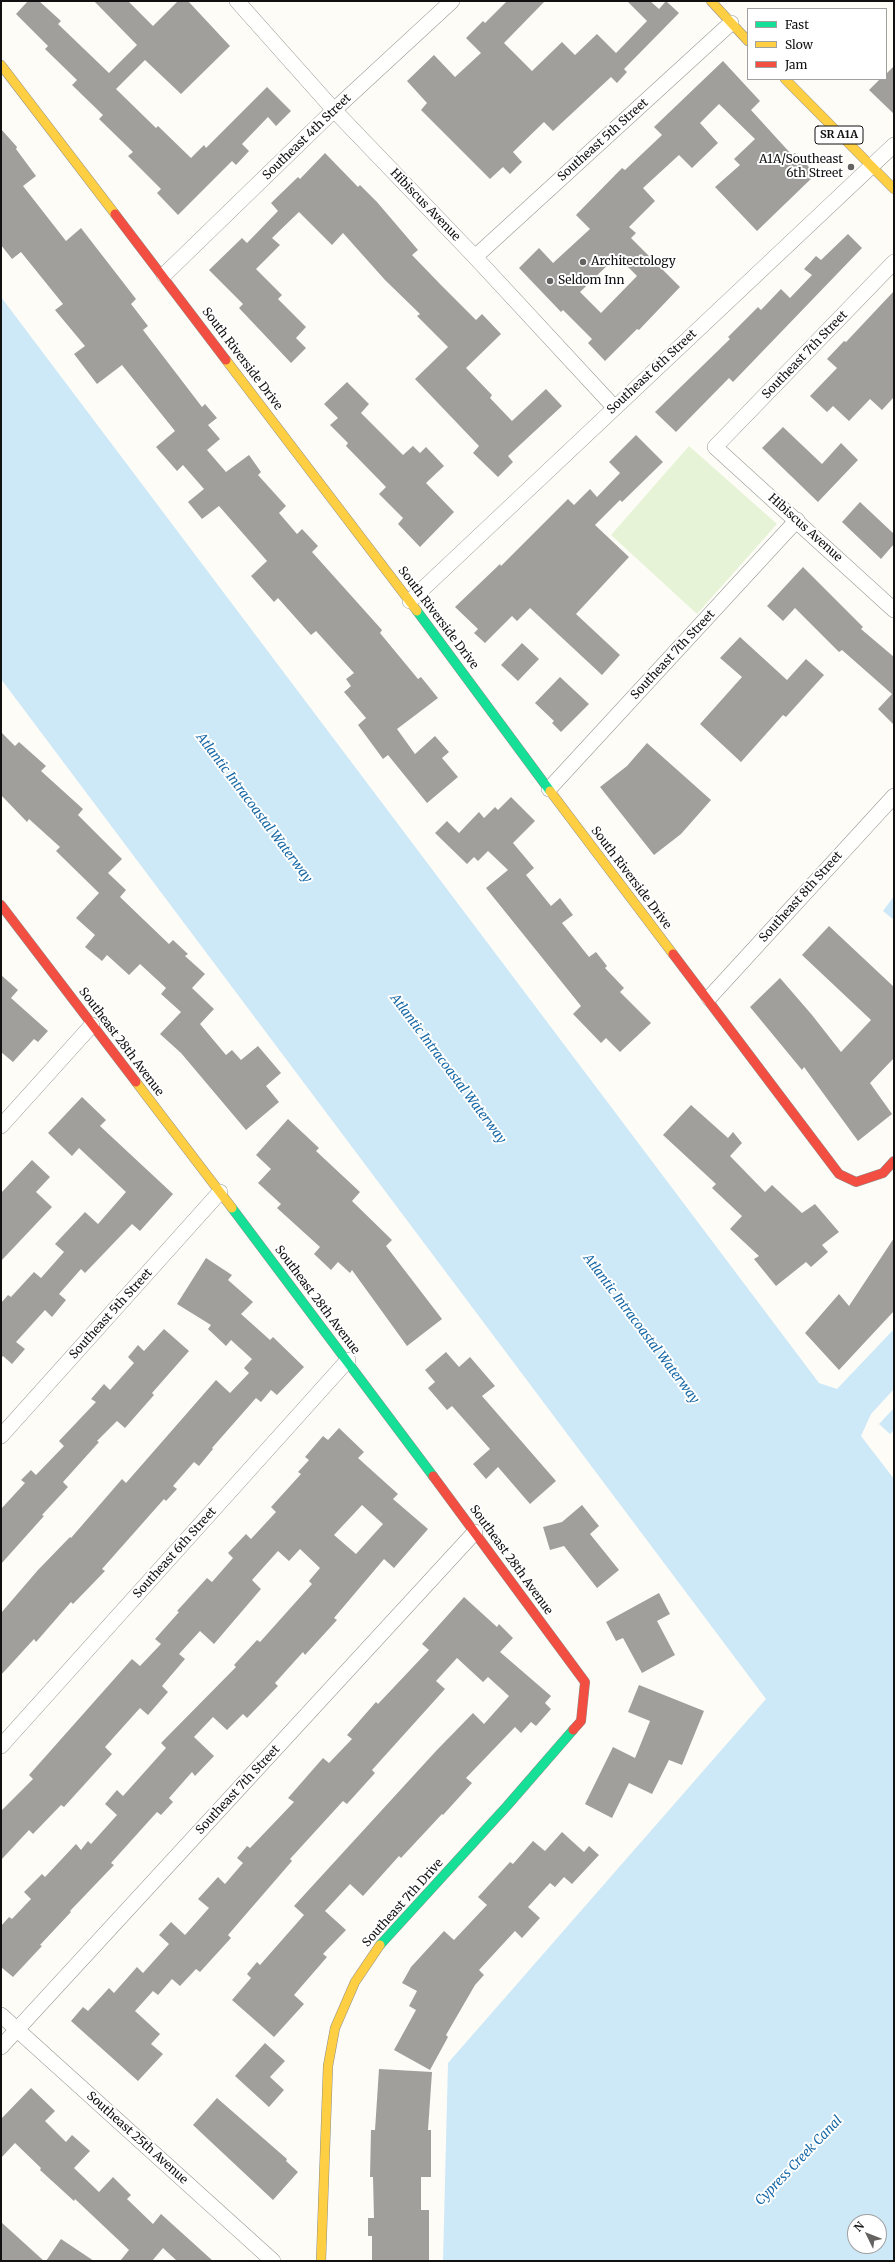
<!DOCTYPE html>
<style>
body{margin:0}
#map{position:relative;width:895px;height:2262px;overflow:hidden;background:#fdfcf7;font-family:Merriweather,serif}
canvas{display:block}
.frame{position:absolute;inset:0;border:2px solid #111;pointer-events:none}
.legend{position:absolute;left:747px;top:8px;width:140px;height:72px;box-sizing:border-box;background:#fff;border:1px solid #a0a0a0;margin:0;padding:5px 7px;list-style:none;font-size:12px;color:#111}
.legend li{display:flex;align-items:center;gap:8px;height:20px}
.legend b{width:20px;border:1px solid #a0a0a0}
.north{position:absolute;left:847px;top:2214px;width:40px;height:40px;box-sizing:border-box;background:#fff;border:1px solid #a0a0a0;border-radius:50%;rotate:313deg;font-size:11px;font-weight:700;line-height:16px;text-align:center;color:#111}
.north::after{content:'';display:block;margin:auto;width:14px;height:18px;background:#646362;clip-path:polygon(50% 0,100% 100%,50% 72%,0 100%)}
</style>
<div id="map">
<canvas width="895" height="2262"></canvas>
<div class="frame"></div>
<ul class="legend">
<li><b style="height:5px;background:#16e098"></b>Fast</li>
<li><b style="height:5px;background:#ffcf43"></b>Slow</li>
<li><b style="height:5px;background:#f24e42"></b>Jam</li>
</ul>
<div class="north">N</div>
</div>
<script>
const context = document.querySelector('canvas').getContext('2d');
context.lineJoin = 'round';
function fillPath(path, color) {
  context.fillStyle = color;
  context.fill(path, 'evenodd');
}
function poly(rows) {
  const path = new Path2D();
  for (const r of rows) {
    path.moveTo(r[0], r[1]);
    for (let i = 2; i < r.length; i += 2) path.lineTo(r[i], r[i + 1]);
  }
  return path;
}
function strokePath(path, color, width, dash) {
  context.strokeStyle = color;
  context.lineWidth = width;
  context.lineCap = dash ? 'butt' : 'round';
  context.setLineDash(dash || []);
  context.stroke(path);
}
function label(font, color, halo, rows, align = 'center') {
  context.font = font + ' Merriweather,serif';
  context.lineWidth = 4;
  context.setLineDash([]);
  context.textBaseline = 'middle';
  context.strokeStyle = halo;
  context.fillStyle = color;
  for (const [text, x, y, turn = 0] of rows) {
    context.save();
    context.translate(x, y);
    context.rotate((+turn || 0) * Math.PI / 180);
    context.textAlign = isNaN(turn) ? turn : align;
    if (halo) context.strokeText(text, 0, 0);
    context.fillText(text, 0, 0);
    context.restore();
  }
}
const green = poly([
 [689,446,777,524,697,614,611,535]
]);
const water = poly([
 [1,297,819,1383,837,1389,894,1329,894,1389,871,1414,861,1436,894,1479,894,2261,443,2261,448,2063,766,1699,1,679],
 [855,2222,879,2222,879,2246,855,2246],
 [894,896,894,920,883,911],
 [894,1408,894,1430,890,1434,879,1424]
]);
const building = poly([
 [28,1,39,1,61,21,58,24,109,73,137,45,94,1,128,1,153,26,178,1,188,1,230,46,181,94,145,60,116,89,156,128,158,126,191,158,204,145,206,148,267,87,291,111,276,126,268,117,242,144,249,151,236,165,232,161,178,215,157,193,161,189,128,156,133,152,99,119,103,115,72,85,77,80,45,49,48,46,16,14],
 [507,1,545,1,504,43,532,71,562,42,575,55,597,34,616,53,647,21,627,1,650,1,659,9,666,1,679,13,624,69,627,72,617,83,611,77,553,131,544,122,513,152,522,162,510,174,503,167,490,179,421,110,427,103,407,81,434,55,455,77,481,53,466,38,483,21,485,23],
 [723,61,760,101,751,110,792,155,795,153,816,174,757,231,715,187,740,165,734,159,755,139,719,104,700,123,718,143,692,168,679,155,643,188,655,201,629,227,636,233,631,238,680,287,639,330,637,329,605,361,588,343,592,339,563,310,561,312,519,268,539,248,553,263,590,229,576,215,622,168,625,170,662,135,654,127],
 [617,256,637,276,601,313,580,292],
 [894,66,894,114,869,90,880,79,886,79,886,74],
 [1,129,17,147,16,149,36,176,23,186,66,241,81,228,136,299,131,304,148,326,143,330,202,407,205,404,217,418,208,425,220,439,207,450,226,472,249,455,261,472,258,475,286,506,279,513,297,534,302,529,318,546,312,552,382,630,380,633,418,679,421,677,438,698,397,729,415,754,435,736,449,752,442,758,458,777,427,803,388,755,383,759,358,725,366,718,344,692,351,686,346,679,354,673,316,631,311,635,278,598,274,602,251,576,267,561,219,506,202,519,188,502,204,489,183,465,177,471,156,447,175,431,122,365,97,384,74,354,85,346,55,310,63,304,21,252,12,259,1,245],
 [325,153,358,187,360,185,377,202,418,250,412,255,440,284,476,320,482,314,501,334,466,368,492,395,490,398,512,421,546,389,562,406,508,456,513,462,498,477,473,453,479,446,415,379,448,347,417,316,420,314,385,280,343,233,332,245,299,212,272,238,280,245,256,269,282,295,278,299,306,327,296,338,306,348,291,363,239,308,243,304,209,270,242,238,247,243,278,211,271,203,298,177,300,179],
 [848,234,862,248,733,382,729,378,676,432,655,412,730,339,728,337,758,307,761,310,781,289,790,298,812,275,804,269,816,256,821,260],
 [894,291,894,397,882,410,870,399,849,421,833,406,827,412,810,396,837,368,827,359,844,341,846,342],
 [347,382,369,404,361,413,403,455,413,446,420,453,426,447,444,466,426,483,454,512,420,547,398,524,403,518,379,494,386,487,346,446,348,443,330,425,338,418,324,404],
 [783,427,822,464,841,443,858,460,818,502,762,448],
 [636,435,663,462,622,502,620,500,595,525,629,557,576,614,620,655,602,675,530,608,517,621,512,616,485,643,474,633,478,629,455,607,500,564,501,566,568,499,574,505,590,489,597,497,620,473,609,462],
 [860,502,894,534,894,544,881,559,842,522],
 [803,567,863,627,861,629,894,657,894,725,878,709,892,694,842,650,839,652,795,608,783,621,767,606],
 [740,637,787,680,806,659,824,675,786,717,783,715,741,762,700,724,742,677,720,658],
 [522,643,539,659,518,681,501,665],
 [560,677,589,704,561,732,552,723,554,721,535,703],
 [1,732,15,746,19,742,46,766,41,771,83,809,78,815,122,859,108,873,126,890,120,897,169,944,173,940,188,954,185,956,205,974,192,988,214,1009,200,1024,226,1055,232,1050,241,1060,258,1046,281,1073,266,1086,279,1102,246,1130,181,1053,160,1034,181,1012,161,994,166,988,140,964,129,975,107,955,102,961,85,947,95,935,76,918,99,893,56,851,60,847,29,819,27,822,1,795],
 [647,743,711,800,681,834,654,855,600,787,627,766],
 [511,797,535,821,513,843,534,868,526,875,551,906,560,898,573,915,562,923,589,957,596,952,607,966,605,968,624,988,620,992,651,1023,620,1052,606,1038,601,1043,573,1014,581,1006,486,888,508,870,488,851,478,861,474,857,467,864,435,833,447,821,459,833,479,812,484,818,495,807,498,810],
 [829,926,894,987,894,1058,870,1083,892,1114,858,1141,804,1067,802,1070,750,1007,780,978,812,1015,841,1052,871,1020,802,955],
 [1,975,18,990,11,998,48,1031,38,1042,34,1039,13,1062,1,1052],
 [82,1097,106,1120,100,1126,173,1194,140,1231,132,1224,85,1273,81,1269,59,1294,66,1300,52,1317,45,1310,16,1342,25,1349,12,1364,3,1356,1,1358,1,1303,8,1295,11,1297,34,1272,41,1278,64,1252,55,1244,85,1212,98,1224,126,1192,79,1148,72,1156,48,1133],
 [691,1105,728,1138,733,1132,742,1143,730,1156,765,1192,772,1185,802,1213,815,1204,839,1232,822,1245,828,1252,811,1267,806,1262,776,1286,754,1259,759,1256,730,1229,742,1216,712,1188,716,1184,663,1135],
 [288,1119,319,1148,316,1151,360,1192,352,1201,392,1240,386,1246,442,1319,407,1346,352,1270,350,1273,338,1262,331,1270,314,1254,320,1247,277,1208,281,1204,258,1183,271,1169,256,1155],
 [32,1160,50,1177,36,1192,52,1207,1,1261,1,1193],
 [894,1238,894,1311,839,1370,805,1333,839,1294,849,1306],
 [206,1258,232,1275,228,1280,253,1302,241,1314,270,1340,273,1337,304,1367,277,1395,271,1390,261,1402,256,1398,212,1448,213,1449,199,1466,194,1462,173,1486,177,1489,166,1501,164,1499,102,1569,105,1571,73,1604,71,1602,36,1642,34,1639,1,1675,1,1613,38,1570,70,1537,71,1538,122,1479,126,1483,216,1380,230,1393,249,1373,244,1368,252,1359,231,1340,226,1346,208,1329,211,1325,177,1304],
 [164,1329,189,1351,152,1393,154,1395,125,1428,117,1421,97,1441,99,1442,63,1482,68,1487,42,1515,44,1516,1,1564,1,1509,25,1483,21,1480,31,1470,36,1475,64,1446,59,1441,96,1402,91,1399,104,1384,110,1390,134,1363,128,1357,138,1345,144,1351],
 [446,1352,459,1367,470,1357,495,1386,482,1396,556,1481,530,1504,498,1467,486,1479,473,1464,490,1449,452,1406,447,1410,428,1388,435,1382,425,1370],
 [339,1428,364,1452,358,1458,398,1494,393,1499,428,1529,394,1568,384,1559,334,1618,337,1620,305,1655,303,1652,275,1683,278,1686,247,1718,243,1714,227,1730,213,1717,194,1737,214,1756,195,1776,192,1772,169,1798,173,1802,161,1815,157,1812,111,1863,114,1865,70,1911,71,1912,40,1945,42,1946,13,1977,1,1967,1,1926,9,1917,12,1919,31,1899,24,1892,42,1874,45,1877,76,1844,81,1850,88,1841,91,1844,117,1815,105,1804,117,1790,123,1796,166,1748,161,1743,236,1667,234,1665,257,1640,260,1642,312,1584,309,1581,320,1568,300,1549,289,1561,278,1551,252,1580,261,1589,214,1644,200,1631,179,1654,185,1659,162,1686,168,1692,148,1715,140,1708,105,1747,112,1754,64,1807,61,1805,33,1834,29,1830,1,1860,1,1811,33,1779,29,1775,132,1659,140,1666,161,1644,155,1639,179,1612,177,1611,207,1578,212,1582,233,1558,228,1553,246,1534,251,1539,276,1512,271,1507,301,1474,298,1472,309,1460,305,1457,323,1436,328,1440],
 [362,1505,383,1524,356,1554,334,1535],
 [582,1505,599,1526,590,1534,619,1570,597,1588,564,1546,550,1550,543,1527,562,1522],
 [659,1593,670,1614,657,1621,675,1655,642,1673,623,1638,616,1641,606,1622],
 [464,1597,497,1627,499,1624,513,1638,500,1652,551,1696,545,1703,551,1709,536,1726,531,1722,521,1733,515,1727,466,1778,472,1783,443,1815,442,1814,401,1858,399,1856,363,1896,350,1884,325,1911,346,1930,323,1954,327,1957,294,1995,304,2004,274,2037,232,2000,251,1978,247,1974,257,1962,260,1965,304,1915,294,1906,436,1751,473,1713,484,1724,509,1696,488,1677,483,1682,457,1658,436,1681,445,1689,372,1770,375,1773,347,1804,343,1801,290,1859,292,1861,228,1935,231,1938,200,1972,196,1969,180,1986,172,1979,158,1995,153,1991,135,2011,160,2034,151,2044,163,2054,138,2081,71,2021,83,2007,88,2011,109,1988,114,1993,137,1967,143,1973,169,1944,159,1935,171,1922,185,1935,209,1908,198,1899,218,1877,225,1884,243,1863,237,1858,247,1846,250,1848,294,1802,288,1798,323,1758,329,1763,352,1739,347,1735,376,1702,378,1704,429,1650,422,1644],
 [639,1685,704,1711,682,1765,669,1760,652,1794,629,1783,612,1818,585,1804,613,1747,635,1758,650,1721,628,1712],
 [562,1832,584,1852,589,1846,599,1855,572,1884,564,1877,555,1887,550,1883,528,1907,540,1918,522,1938,515,1931,479,1970,484,1975,475,1985,446,2035,448,2037,430,2070,394,2050,416,2010,409,2006,417,1991,402,1983,411,1967,444,1931,454,1940,487,1905,478,1897,510,1862,513,1864,533,1841,545,1851],
 [265,2043,285,2061,270,2077,284,2090,269,2107,235,2076],
 [379,2069,432,2072,428,2130,431,2130,431,2177,421,2177,421,2210,429,2210,429,2261,372,2261,372,2236,368,2236,368,2218,374,2218,373,2177,370,2177,371,2130,375,2130],
 [31,2088,55,2111,45,2121,66,2142,72,2135,90,2151,74,2168,99,2192,113,2177,131,2195,127,2199,153,2224,161,2214,213,2261,177,2261,163,2248,152,2261,120,2261,129,2250,75,2199,74,2201,40,2170,41,2168,15,2143,1,2158,1,2119],
 [217,2098,287,2159,286,2161,298,2172,273,2200,193,2125],
 [1,2222,44,2261,1,2261],
 [61,2239,94,2261,46,2261]
]);
const street = poly([
 [237,1,334,110,475,257,614,407],
 [475,257,731,23],
 [894,262,715,447,894,610],
 [164,275,334,110,452,1],
 [410,601,894,145],
 [549,789,797,520],
 [709,998,894,796],
 [1,1126,92,1025],
 [1,1436,220,1192],
 [1,1746,348,1360],
 [1,2015,273,2261],
 [1,2047,475,1532]
]);
const fast = poly([
 [417,611,550,791],
 [232,1208,433,1476],
 [380,1945,507,1806,573,1730]
]);
const slow = poly([
 [711,1,748,41],
 [1,65,115,214],
 [785,79,894,189],
 [226,360,417,611],
 [550,791,673,954],
 [136,1082,232,1208],
 [321,2261,328,2066,335,2028,355,1982,380,1945]
]);
const jam = poly([
 [115,214,226,360],
 [1,905,136,1082],
 [673,954,839,1174,856,1182,883,1173,894,1161],
 [433,1476,585,1682,581,1721,573,1730]
]);
const markers = [
 [851,167,4,"#646362"],
 [583,262,4,"#646362"],
 [550,281,4,"#646362"]
];
const shields = [
 [839,135,48]
];
const shieldNames = [
 ["SR A1A",839,135]
];
const streetNames = [
 ["Southeast 4th Street",307,137,-44],
 ["Southeast 5th Street",603,140,-42],
 ["Hibiscus Avenue",425,205,46],
 ["Southeast 7th Street",805,355,-46],
 ["South Riverside Drive",242,359,53],
 ["Southeast 6th Street",652,372,-43],
 ["Hibiscus Avenue",805,528,42],
 ["South Riverside Drive",438,618,53],
 ["Southeast 7th Street",673,655,-47],
 ["South Riverside Drive",631,878,53],
 ["Southeast 8th Street",801,897,-48],
 ["Southeast 28th Avenue",121,1042,53],
 ["Southeast 28th Avenue",317,1300,53],
 ["Southeast 5th Street",111,1314,-48],
 ["Southeast 6th Street",175,1553,-48],
 ["Southeast 28th Avenue",511,1560,54],
 ["Southeast 7th Street",238,1790,-47],
 ["Southeast 7th Drive",403,1903,-48],
 ["Southeast 25th Avenue",137,2138,42]
];
const poiNames = [
 ["A1A/Southeast",843,160,"right"],
 ["6th Street",843,174,"right"],
 ["Architectology",591,262],
 ["Seldom Inn",558,281]
];
const waterNames = [
 ["Atlantic Intracoastal Waterway",254,808,53],
 ["Atlantic Intracoastal Waterway",448,1069,53],
 ["Atlantic Intracoastal Waterway",641,1329,53],
 ["Cypress Creek Canal",799,2161,-46]
];
fillPath(green, '#e7f3d7');
fillPath(water, '#cde8f7');
fillPath(building, '#a19f9c');
strokePath(street, '#979795', 16);
strokePath(fast, '#8e8d8b', 10);
strokePath(slow, '#8e8d8b', 10);
strokePath(jam, '#8e8d8b', 10);
strokePath(street, '#fffffe', 15);
strokePath(fast, '#16e098', 9);
strokePath(slow, '#ffcf43', 9);
strokePath(jam, '#f24e42', 9);
for (const [x, y, r, color] of markers) {
  const dot = new Path2D();
  dot.arc(x, y, r, 0, 2 * Math.PI);
  context.fillStyle = color;
  context.fill(dot);
  strokePath(dot, '#fff', 1.5);
}
for (const [x, y, w] of shields) {
  const box = new Path2D();
  box.roundRect(x - w / 2, y - 9, w, 18, 3);
  context.fillStyle = '#fff';
  context.fill(box);
  strokePath(box, '#111', 1);
}
label('bold 11px', '#111', null, shieldNames);
label('12px', '#111', '#fff', streetNames);
label('12px', '#111', '#fff', poiNames, 'left');
label('italic 13px', '#1768a6', '#fff', waterNames);
</script>
